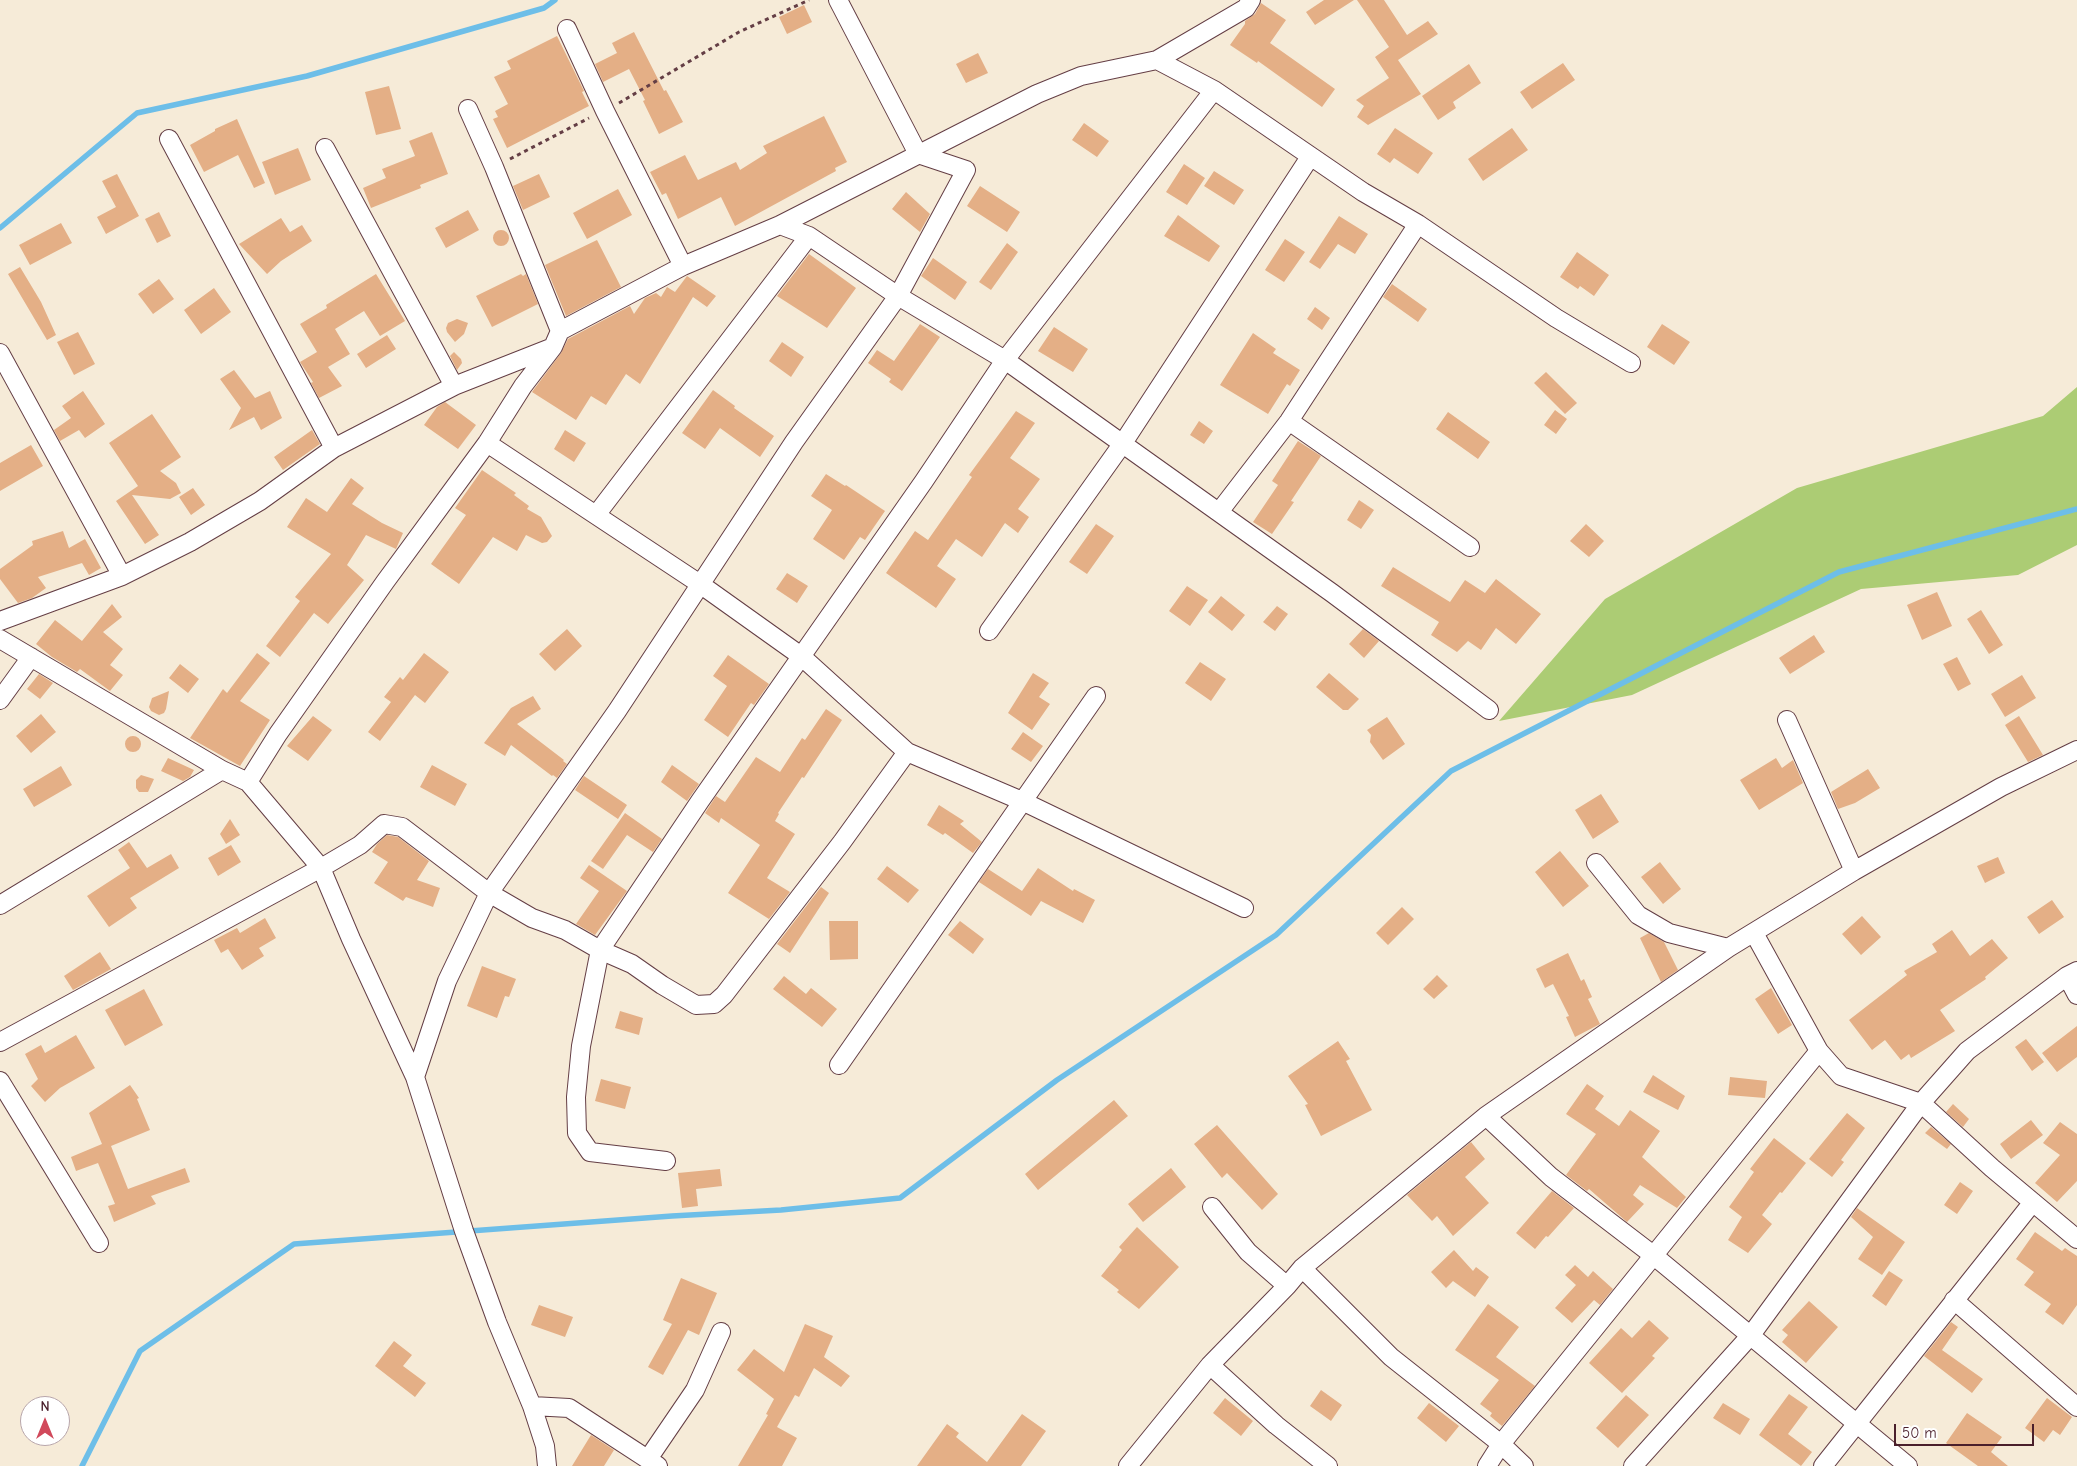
<!DOCTYPE html>
<style>
body{margin:0}
#map{position:relative;width:2077px;height:1466px;overflow:hidden;background:#f6ebd8;font-family:"Comic Neue",sans-serif}
canvas{display:block}
.north{position:absolute;left:20px;top:1396px;width:50px;height:50px;box-sizing:border-box;background:#fff;border:1px solid #b7a5aa;border-radius:50%;rotate:0deg;font-size:14px;font-weight:700;line-height:20px;text-align:center;color:#4a1f2b}
.north::after{content:'';display:block;margin:auto;width:18px;height:22px;background:#d1495b;clip-path:polygon(50% 0,100% 100%,50% 72%,0 100%)}
.scale{position:absolute;left:1894px;top:1424px;width:140px;height:22px;box-sizing:border-box;border:2px solid #4a1f2b;border-top:0;padding-left:6px;font-size:15px;line-height:18px;white-space:nowrap;color:#4a1f2b;-webkit-text-stroke:4px #fff;paint-order:stroke}
</style>
<div id="map">
<canvas width="2077" height="1466"></canvas>
<div class="north">N</div>
<div class="scale">50 m</div>
</div>
<script>
const context = document.querySelector('canvas').getContext('2d');
context.lineJoin = 'round';
function fillPath(path, color) {
  context.fillStyle = color;
  context.fill(path, 'evenodd');
}
function poly(rows) {
  const path = new Path2D();
  for (const r of rows) {
    if (r.length === 3) {
      path.moveTo(r[0] + r[2], r[1]);
      path.arc(r[0], r[1], r[2], 0, 2 * Math.PI);
      continue;
    }
    path.moveTo(r[0], r[1]);
    for (let i = 2; i < r.length; i += 2) path.lineTo(r[i], r[i + 1]);
  }
  return path;
}
function strokePath(path, color, width, dash) {
  context.strokeStyle = color;
  context.lineWidth = width;
  context.lineCap = dash ? 'butt' : 'round';
  context.setLineDash(dash || []);
  context.stroke(path);
}
const green = poly([
 [2077,387,2077,545,2018,575,1861,589,1632,695,1499,721,1605,599,1797,488,2043,416]
]);
const stream = poly([
 [0,228,137,113,307,76,544,8,555,0],
 [82,1466,140,1351,294,1244,672,1216,781,1210,900,1198,1057,1080,1276,935,1451,771,1839,572,2077,509]
]);
const building = poly([
 [1324,0,1354,0,1315,25,1306,12],
 [1357,0,1384,0,1407,35,1428,21,1438,34,1398,60,1421,94,1368,125,1357,117,1364,106,1356,100,1389,78,1375,57,1389,47],
 [1261,3,1286,20,1270,43,1335,89,1322,107,1258,61,1257,63,1230,45,1245,24,1245,21,1255,14],
 [804,5,812,22,787,34,779,17],
 [634,32,664,91,666,90,683,122,659,134,643,101,645,100,629,69,603,82,595,64,617,53,612,43],
 [557,36,584,91,582,92,589,106,507,148,493,119,498,117,495,111,508,104,494,77,511,69,507,61],
 [978,53,988,73,966,83,956,64],
 [1563,63,1575,80,1532,109,1520,92],
 [1469,64,1481,83,1453,102,1456,108,1438,120,1422,96],
 [389,86,401,129,376,135,365,92],
 [824,116,847,162,835,168,836,171,735,226,721,197,678,219,666,193,662,195,650,172,685,155,698,180,736,162,740,170,767,153,763,146],
 [237,119,265,183,254,188,238,155,204,172,190,145,215,131,215,129],
 [1084,123,1109,141,1097,157,1072,140],
 [1395,128,1433,153,1418,174,1394,158,1390,163,1377,154],
 [1512,128,1528,150,1483,181,1468,159],
 [432,132,448,174,420,185,421,188,371,208,363,188,386,178,382,169,415,156,409,141],
 [298,148,311,180,275,195,262,162],
 [1184,164,1205,178,1187,205,1166,192],
 [1214,171,1244,190,1234,205,1204,186],
 [117,174,139,216,106,234,97,217,116,207,102,181],
 [539,174,550,197,523,210,513,186],
 [980,186,1020,212,1007,232,967,206],
 [618,189,632,215,587,239,573,213],
 [906,192,930,214,920,232,892,209],
 [468,210,479,230,446,248,435,228],
 [159,212,171,236,157,243,145,219],
 [1178,215,1220,246,1209,262,1164,236],
 [1339,216,1368,234,1355,254,1338,244,1320,269,1309,262],
 [281,218,290,232,302,225,312,241,281,261,267,274,239,244],
 [61,223,72,243,30,265,19,245],
 [501,238,8],
 [1285,239,1305,252,1284,282,1265,270],
 [597,240,621,287,566,316,545,265],
 [1007,243,1018,252,991,290,979,282],
 [1577,252,1609,275,1594,296,1580,286,1578,289,1560,277],
 [809,254,856,288,827,328,777,296],
 [933,258,967,282,955,300,921,276],
 [20,267,41,302,56,335,47,340,8,274],
 [376,274,405,321,380,336,364,311,335,329,350,354,328,367,342,386,319,398,311,383,313,382,300,362,317,352,300,324,327,308,326,305],
 [521,274,523,276,526,274,538,304,492,327,476,296],
 [687,276,716,296,707,307,693,297,640,384,626,374,606,405,591,396,576,420,532,392,561,353,568,339,630,306,634,314,645,298,656,293,661,297,667,287,675,292],
 [159,279,174,299,153,314,138,294],
 [1392,284,1427,309,1418,322,1383,297],
 [214,288,231,312,201,334,184,310],
 [1315,307,1330,318,1322,330,1307,319],
 [457,319,468,323,464,334,455,342,447,332,446,328,448,323],
 [920,324,940,337,902,391,889,382,891,379,868,363,877,350,894,361],
 [1662,324,1690,342,1674,365,1647,347],
 [1054,327,1088,349,1073,372,1038,351],
 [78,332,95,364,74,375,57,342],
 [1253,333,1276,349,1273,353,1300,370,1290,386,1287,384,1268,414,1220,385],
 [387,335,396,349,366,368,357,354],
 [782,342,804,357,791,377,769,361],
 [454,352,461,359,462,363,457,370,450,356],
 [234,370,255,398,270,391,282,418,261,430,254,417,229,430,241,408,220,379],
 [1546,372,1577,403,1565,414,1534,383],
 [713,390,735,406,734,408,774,436,760,457,720,428,705,449,682,433],
 [83,391,105,424,85,438,79,430,60,441,54,430,71,418,62,406],
 [445,402,476,425,458,449,424,425,437,407],
 [1555,410,1567,419,1556,434,1544,425],
 [1016,411,1035,423,1010,458,1040,479,1018,509,1029,517,1018,533,1005,523,982,557,956,539,937,566,956,579,936,608,886,573,915,531,928,540,972,477,969,475],
 [1448,412,1490,442,1478,459,1436,429],
 [152,414,181,457,160,471,176,483,181,493,170,499,132,495,159,535,145,544,116,501,138,486,109,443],
 [1199,421,1213,431,1204,444,1190,435],
 [312,430,320,444,283,470,274,457],
 [565,430,586,443,574,462,554,449],
 [1298,441,1321,456,1291,501,1294,502,1272,534,1253,522,1278,485,1272,481],
 [31,445,43,466,0,491,0,463],
 [482,470,516,493,514,495,529,506,527,509,541,517,552,536,547,542,542,543,526,535,517,551,493,537,459,584,431,564,466,515,455,508],
 [826,474,845,486,846,485,885,511,865,540,860,537,844,560,813,539,832,510,811,496],
 [351,478,364,488,352,504,382,523,403,533,396,549,366,535,347,565,364,580,328,624,314,613,280,657,266,646,300,601,295,597,331,554,287,527,306,498,327,512],
 [193,488,205,505,191,515,179,497],
 [1359,500,1374,510,1361,529,1347,520],
 [1096,524,1114,536,1087,574,1069,562],
 [1586,524,1604,541,1589,557,1570,541],
 [63,531,69,548,85,539,101,568,89,575,82,563,38,577,46,588,32,598,18,603,0,579,0,569,33,545,32,541],
 [1393,567,1450,602,1465,580,1485,593,1496,579,1541,614,1516,644,1496,628,1481,650,1468,641,1457,652,1431,635,1439,622,1381,586],
 [787,573,808,586,797,603,776,589],
 [1187,586,1208,600,1190,626,1169,611],
 [1937,592,1952,626,1922,640,1907,605],
 [1221,596,1245,615,1232,631,1208,612],
 [112,604,122,617,103,632,123,649,110,665,123,675,110,691,80,669,77,672,52,657,36,644,55,620,82,641],
 [1277,606,1288,614,1275,631,1263,622],
 [1981,610,2003,645,1989,654,1967,619],
 [567,629,582,646,555,671,539,654],
 [1363,629,1379,641,1364,658,1349,644],
 [1814,635,1825,652,1790,674,1779,658],
 [257,653,270,663,240,701,270,720,240,766,190,738,223,689,227,693],
 [424,653,449,672,425,703,415,695,380,741,368,732,391,702,384,697,400,677,403,680],
 [728,655,769,684,754,705,751,703,728,737,704,720,727,686,713,676],
 [1957,657,1971,684,1958,691,1943,664],
 [1200,662,1226,679,1211,701,1185,683],
 [180,664,199,679,188,693,169,678],
 [1033,673,1049,683,1039,697,1050,704,1032,730,1008,713],
 [1329,673,1359,699,1348,710,1343,710,1316,687],
 [39,674,53,683,40,699,27,689],
 [2022,675,2036,698,2005,717,1991,694],
 [169,691,166,709,164,713,159,715,151,711,149,707,152,698],
 [533,696,541,709,517,724,564,760,563,761,567,764,557,778,553,775,552,776,511,745,505,756,484,743,511,708],
 [826,709,842,720,804,778,802,777,778,813,779,814,775,821,795,834,767,878,790,892,769,919,728,893,760,845,721,818,719,823,705,813,716,796,725,802,756,757,780,772,802,738,805,740],
 [41,714,56,732,31,753,16,736],
 [313,716,332,730,308,761,287,746],
 [2019,716,2043,755,2028,762,2005,725],
 [1387,717,1405,744,1383,760,1370,742,1371,735,1367,730],
 [1023,732,1043,746,1031,762,1011,749],
 [133,744,8],
 [168,758,194,770,190,777,183,781,161,771],
 [1776,758,1782,768,1793,760,1803,783,1759,810,1740,780],
 [432,765,467,784,455,806,420,787],
 [672,765,699,784,687,801,661,782],
 [61,766,72,785,34,807,23,789],
 [1868,769,1880,788,1855,803,1838,809,1831,792],
 [141,775,154,779,148,792,139,792,136,788,136,780],
 [584,776,627,805,618,819,575,790],
 [1601,794,1619,822,1593,839,1575,810],
 [939,805,964,821,960,824,982,842,973,853,945,833,943,835,927,825],
 [625,813,662,839,653,852,627,835,603,869,591,861],
 [230,819,240,835,226,844,220,834],
 [387,835,398,837,429,861,417,880,440,888,433,907,406,897,403,901,374,883,388,862,372,852,377,844],
 [129,842,147,868,171,854,179,868,130,898,137,908,109,927,87,896,130,868,118,850],
 [231,845,241,862,218,876,208,858],
 [1560,851,1589,886,1563,907,1535,872],
 [1998,857,2005,873,1985,883,1977,866],
 [1660,862,1681,889,1663,904,1641,877],
 [589,865,627,891,595,935,576,924,599,891,580,878],
 [887,866,919,890,908,903,877,879],
 [1038,868,1073,891,1074,889,1095,900,1083,923,1041,901,1031,916,979,882,988,869,1022,891],
 [821,887,829,893,790,953,777,944],
 [2052,900,2064,917,2039,934,2027,917],
 [1402,907,1414,919,1388,945,1376,933],
 [1862,916,1881,937,1861,955,1842,934],
 [265,918,276,938,259,948,264,956,242,970,228,949,221,953,214,940,237,928,240,933],
 [829,921,858,921,858,959,830,960],
 [960,921,984,939,973,954,948,935],
 [1952,930,1970,956,1992,939,2008,958,1985,977,1986,979,1940,1010,1955,1031,1911,1058,1909,1054,1901,1060,1885,1040,1872,1050,1849,1020,1907,975,1904,971,1937,952,1932,944],
 [1649,933,1664,942,1678,970,1661,982,1640,938],
 [100,952,111,969,73,990,64,976],
 [1568,953,1581,981,1584,979,1592,997,1588,999,1600,1024,1575,1037,1566,1017,1569,1016,1553,984,1545,988,1536,969],
 [482,966,516,979,509,997,505,996,497,1018,467,1006],
 [1437,975,1448,986,1434,999,1423,989],
 [784,976,806,994,811,988,837,1009,822,1027,773,989],
 [1771,988,1792,1025,1778,1034,1755,999],
 [144,989,163,1025,125,1046,105,1010],
 [620,1011,643,1018,639,1035,615,1028],
 [2077,1026,2077,1057,2057,1072,2042,1053],
 [76,1035,95,1068,60,1088,45,1102,31,1086,38,1079,25,1054,41,1045,45,1053],
 [2026,1039,2044,1062,2032,1071,2015,1047],
 [1338,1041,1350,1059,1346,1061,1372,1110,1321,1136,1305,1105,1308,1104,1288,1076],
 [1653,1075,1685,1096,1678,1110,1643,1092],
 [1730,1077,1767,1081,1765,1098,1728,1095],
 [601,1079,631,1087,625,1109,595,1101],
 [1587,1084,1604,1096,1595,1109,1619,1126,1630,1110,1660,1131,1642,1157,1686,1197,1677,1208,1640,1185,1633,1195,1644,1204,1627,1222,1589,1189,1587,1191,1566,1175,1596,1134,1566,1114],
 [130,1085,139,1098,137,1099,150,1130,111,1146,128,1189,185,1168,190,1182,151,1196,156,1204,114,1222,108,1206,115,1204,98,1163,76,1171,71,1157,102,1144,89,1113],
 [1114,1100,1128,1116,1038,1190,1025,1174],
 [1953,1104,1969,1119,1963,1127,1946,1112],
 [1847,1113,1865,1128,1841,1160,1844,1162,1832,1177,1809,1159],
 [2031,1120,2043,1135,2011,1159,2000,1144],
 [2060,1122,2077,1134,2077,1181,2057,1202,2035,1183,2060,1155,2043,1143],
 [1217,1125,1278,1194,1262,1210,1227,1173,1222,1178,1194,1144],
 [1931,1127,1951,1144,1947,1149,1925,1133],
 [1774,1138,1806,1163,1782,1193,1780,1192,1762,1215,1772,1224,1748,1253,1728,1240,1742,1217,1729,1207,1754,1172,1750,1169],
 [1471,1142,1485,1159,1465,1177,1489,1203,1453,1236,1437,1216,1432,1221,1407,1195],
 [1171,1168,1186,1187,1143,1222,1128,1204],
 [720,1169,722,1186,696,1189,698,1206,682,1208,678,1173],
 [1960,1182,1973,1191,1957,1214,1944,1205],
 [1552,1191,1574,1208,1548,1237,1546,1236,1535,1249,1516,1233],
 [1857,1208,1905,1242,1882,1275,1858,1259,1873,1237,1851,1217],
 [1137,1227,1179,1267,1139,1309,1117,1292,1119,1290,1101,1276,1122,1250,1119,1247],
 [2035,1232,2062,1251,2065,1248,2077,1256,2077,1305,2063,1325,2045,1312,2051,1304,2024,1285,2034,1272,2016,1259],
 [1454,1250,1473,1271,1476,1267,1489,1277,1475,1297,1453,1281,1446,1288,1431,1272],
 [1575,1265,1588,1277,1593,1271,1613,1289,1600,1305,1594,1300,1572,1323,1555,1308,1576,1285,1565,1275],
 [1889,1271,1903,1280,1886,1306,1872,1296],
 [681,1278,717,1293,699,1335,688,1330,663,1375,648,1367,672,1324,663,1320],
 [1809,1301,1838,1327,1806,1363,1782,1342,1788,1335,1782,1330],
 [1488,1304,1519,1327,1496,1357,1535,1386,1502,1426,1490,1416,1492,1413,1480,1404,1499,1380,1455,1350],
 [539,1305,573,1317,565,1337,531,1325],
 [1649,1320,1669,1338,1652,1356,1655,1358,1622,1393,1589,1363,1621,1328,1632,1338],
 [1951,1322,1958,1327,1942,1350,1983,1379,1972,1393,1924,1356],
 [805,1324,833,1336,824,1357,850,1376,841,1387,814,1368,799,1397,795,1395,777,1427,797,1438,782,1466,738,1466,768,1415,766,1414,774,1399,737,1370,754,1349,784,1372],
 [394,1341,412,1355,403,1366,426,1383,415,1397,375,1366],
 [1321,1390,1342,1405,1331,1421,1310,1406],
 [1789,1394,1808,1407,1788,1434,1812,1452,1801,1466,1759,1435],
 [1626,1395,1649,1415,1618,1448,1596,1428],
 [1225,1398,1253,1421,1241,1436,1213,1413],
 [2047,1398,2072,1417,2060,1435,2053,1430,2044,1442,2025,1428],
 [1429,1403,1459,1426,1446,1442,1417,1418],
 [1723,1403,1750,1419,1740,1435,1713,1418],
 [1967,1413,2002,1437,1991,1452,2008,1466,1978,1466,1946,1443],
 [1022,1414,1046,1431,1021,1466,917,1466,947,1424,959,1433,956,1437,987,1462],
 [591,1435,614,1450,604,1466,572,1466]
]);
const path = poly([
 [619,103,739,32,809,0],
 [510,159,589,118]
]);
const minor = poly([
 [567,29,605,111,683,266],
 [1157,60,1214,90,1363,192,1418,224,1556,318,1631,363],
 [468,109,494,167,560,331],
 [169,139,334,448],
 [325,148,454,386],
 [780,225,809,236,898,296,1005,360,1332,593,1489,710],
 [0,353,122,576],
 [1289,421,1470,547],
 [487,443,700,584,801,656,907,752,1022,801,1244,908],
 [1219,512,1289,421,1418,224],
 [596,515,809,236],
 [0,621,122,576,190,542,260,501,334,448,454,386,553,347,560,331,683,266,780,225,1037,94,1081,76,1157,60,1246,8,1251,0],
 [989,631,1123,443,1310,157],
 [0,639,222,770,248,782,321,868,351,939,415,1077,464,1231,497,1322,532,1406,545,1446,547,1466],
 [0,700,31,657],
 [1787,720,1854,871],
 [248,782,278,734,385,582,487,443,523,386,553,347],
 [1596,863,1638,915,1669,933,1728,948],
 [0,905,222,770],
 [1754,933,1819,1051,1841,1076,1921,1103,1992,1168,2077,1239],
 [2067,976,2077,995],
 [0,1042,321,868,360,845,384,824,402,827,489,893,532,918,565,930,600,950,632,964,662,985,696,1005,714,1004,724,995,842,842,907,752],
 [839,1065,1096,696],
 [415,1077,447,981,489,893,617,711,794,442,898,296,966,170,918,154,838,0],
 [0,1081,99,1243],
 [1486,1116,1551,1177,1653,1255,1908,1466],
 [666,1161,590,1152,577,1133,576,1097,581,1046,600,950,700,801,924,481,1005,360,1214,90],
 [1212,1207,1248,1252,1287,1286],
 [1302,1268,1391,1357,1501,1444,1524,1466],
 [1954,1300,2077,1407],
 [1210,1365,1276,1425,1328,1466],
 [532,1406,569,1408,658,1466],
 [648,1459,695,1390,721,1332],
 [1128,1466,1210,1365,1287,1286,1302,1268,1486,1116,1728,948,1854,871,2001,787,2077,750],
 [1487,1466,1501,1444,1819,1051],
 [1633,1466,1751,1335,1921,1103,1967,1051,2067,976,2077,971],
 [1823,1466,2033,1202]
]);
fillPath(green, '#accc74');
strokePath(stream, '#6dbee8', 5.5);
fillPath(building, '#e4af86');
strokePath(minor, '#643e45', 20);
strokePath(path, '#643e45', 3, [4, 4]);
strokePath(minor, '#fff', 18);
</script>
